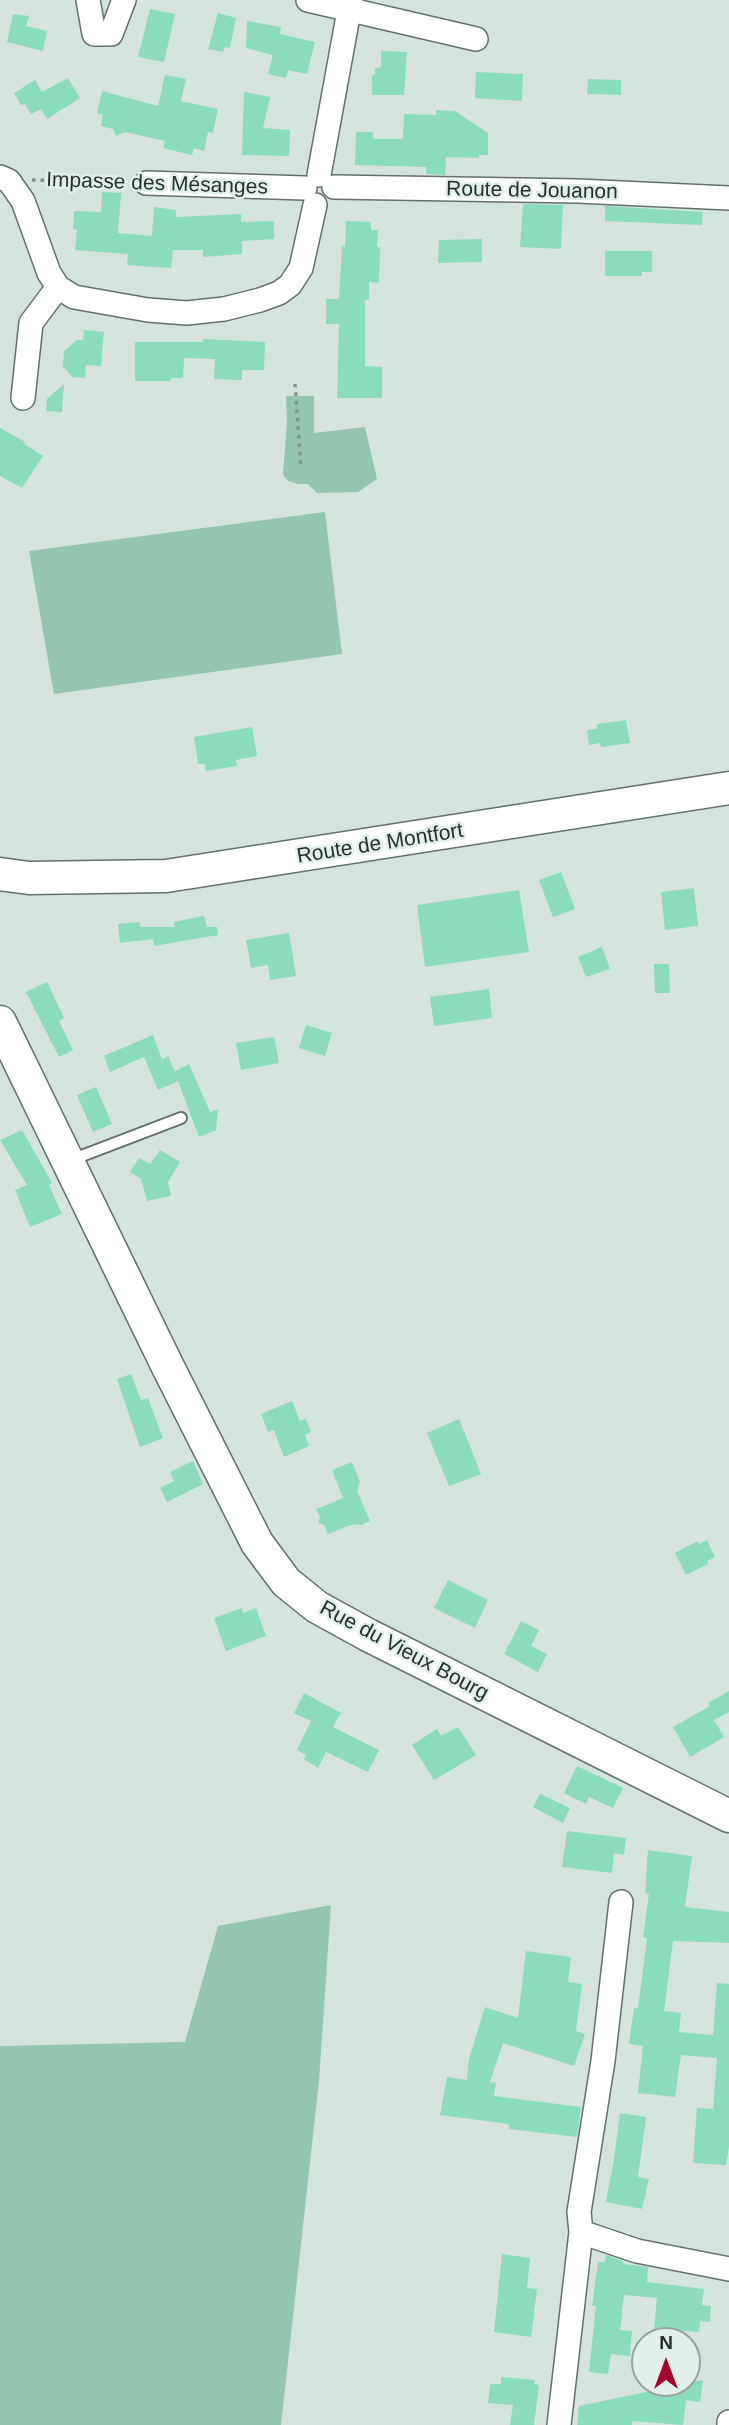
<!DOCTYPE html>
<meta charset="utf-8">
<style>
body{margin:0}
#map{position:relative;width:729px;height:2425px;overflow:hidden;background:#d4e3dc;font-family:Arial,sans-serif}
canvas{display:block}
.north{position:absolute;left:631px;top:2327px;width:70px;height:70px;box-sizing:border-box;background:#e1f0ea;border:2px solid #98a39f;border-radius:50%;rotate:0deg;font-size:19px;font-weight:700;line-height:28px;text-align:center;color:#2a302e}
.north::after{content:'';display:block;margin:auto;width:24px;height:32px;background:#a4062e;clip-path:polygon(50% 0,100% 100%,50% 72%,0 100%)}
</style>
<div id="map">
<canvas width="729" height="2425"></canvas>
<div class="north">N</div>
</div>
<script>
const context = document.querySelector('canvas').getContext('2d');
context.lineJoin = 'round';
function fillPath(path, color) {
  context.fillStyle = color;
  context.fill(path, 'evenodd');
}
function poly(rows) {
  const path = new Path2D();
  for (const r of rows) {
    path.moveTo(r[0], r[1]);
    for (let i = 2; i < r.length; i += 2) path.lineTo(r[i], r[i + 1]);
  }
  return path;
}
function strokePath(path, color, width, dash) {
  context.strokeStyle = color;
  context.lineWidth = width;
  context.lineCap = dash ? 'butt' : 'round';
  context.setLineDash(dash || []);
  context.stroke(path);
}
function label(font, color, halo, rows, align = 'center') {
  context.font = font + ' Arial,sans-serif';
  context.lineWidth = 5;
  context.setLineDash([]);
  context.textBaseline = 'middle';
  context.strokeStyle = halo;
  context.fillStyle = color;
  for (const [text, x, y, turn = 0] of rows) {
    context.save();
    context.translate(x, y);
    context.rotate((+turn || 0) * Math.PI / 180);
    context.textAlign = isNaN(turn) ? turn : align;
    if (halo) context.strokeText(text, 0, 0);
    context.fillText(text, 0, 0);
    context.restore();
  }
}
const green = poly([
 [286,396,314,396,314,433,365,427,377,479,358,492,317,493,308,484,298,484,288,481,283,475,287,422],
 [325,512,342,654,54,694,29,551],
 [331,1905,319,2081,281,2425,0,2425,0,2046,185,2042,218,1926]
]);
const building = poly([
 [150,9,175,14,164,62,138,57],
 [218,13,236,18,230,48,225,47,223,52,208,49],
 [13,14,29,16,26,26,47,31,43,51,7,42],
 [247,21,281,27,280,34,315,42,307,74,288,70,286,78,268,74,273,55,246,48],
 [381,51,407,52,404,95,372,95,372,75,375,75,375,68,381,67],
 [476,72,523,74,522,101,475,98],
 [165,75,186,79,181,101,218,109,213,133,208,132,204,151,194,148,192,155,163,148,165,141,125,132,116,136,113,129,101,126,103,115,97,113,102,91,158,106],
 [68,78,80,98,47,119,41,109,31,114,25,104,21,105,14,93,35,80,42,92],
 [588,79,621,80,621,95,587,94],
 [244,92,270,97,263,128,290,130,289,156,242,155],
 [436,110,455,111,488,133,488,155,479,155,479,158,446,157,445,175,426,174,426,167,355,165,356,132,373,132,373,139,403,139,404,114,436,115],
 [102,192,121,193,118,233,152,236,154,207,176,210,176,217,241,214,241,222,274,221,274,239,242,241,242,254,203,257,203,250,173,250,171,268,127,265,128,254,75,250,77,230,73,229,74,211,101,212],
 [523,204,563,205,561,249,520,247],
 [605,206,703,212,702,225,605,221],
 [346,221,371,222,371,230,378,230,377,247,380,247,379,283,369,282,369,300,365,300,365,366,382,367,382,398,337,398,339,324,326,324,326,299,339,299,342,245,345,246],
 [482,239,482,262,438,263,439,240],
 [605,251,652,251,652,272,642,272,642,276,605,276],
 [84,330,104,332,101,366,86,365,85,378,72,377,63,366,64,351,77,340,83,340],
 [203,339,265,342,264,370,242,370,242,380,214,379,215,359,184,358,183,378,171,378,171,381,135,381,135,342,203,342],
 [64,384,62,412,46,411,47,399],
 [0,428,25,442,24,444,43,456,22,488,0,476],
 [626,720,630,743,601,747,600,743,589,745,587,730,597,729,597,724],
 [252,727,257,756,236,760,237,766,206,771,205,764,198,764,194,737],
 [561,872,575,909,553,917,539,880],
 [694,888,698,926,665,930,661,892],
 [519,890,529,952,425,967,417,905],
 [204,916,207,927,217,927,218,935,154,946,153,939,120,943,118,924,140,922,140,927,175,927,174,922],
 [289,933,296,976,270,980,268,965,251,968,246,940],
 [602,947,610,969,586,977,578,957],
 [654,964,669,964,670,993,655,993],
 [47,982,64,1018,59,1021,73,1050,59,1057,26,992],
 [489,989,492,1018,434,1026,430,997],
 [306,1025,332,1033,325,1056,299,1048],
 [153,1035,162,1059,168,1056,178,1079,175,1071,189,1064,210,1112,218,1109,216,1130,199,1137,178,1081,158,1090,144,1057,110,1072,104,1056],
 [274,1037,279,1063,241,1070,236,1043],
 [96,1087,112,1124,93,1132,77,1095],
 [22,1130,52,1183,49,1185,62,1214,30,1227,15,1190,27,1185,0,1140],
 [160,1150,180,1162,168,1182,171,1196,147,1201,141,1179,130,1172,139,1158,150,1164],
 [131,1374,141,1400,148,1398,163,1438,140,1447,117,1379],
 [292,1401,300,1421,306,1419,311,1432,305,1435,309,1446,284,1457,274,1430,268,1432,261,1414],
 [459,1419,481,1474,449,1486,427,1433],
 [193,1461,203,1484,167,1502,160,1488,174,1481,170,1472],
 [352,1462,360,1482,357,1491,370,1521,361,1525,354,1524,328,1534,324,1525,318,1523,320,1517,316,1509,343,1498,332,1470],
 [707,1540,715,1557,707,1561,708,1564,686,1575,675,1553,698,1541,699,1544],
 [448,1580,488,1600,475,1628,434,1608],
 [242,1608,243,1613,256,1608,266,1636,226,1651,214,1618],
 [521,1621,539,1630,531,1646,547,1654,538,1672,504,1654],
 [729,1691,729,1712,714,1720,724,1737,690,1757,673,1727,710,1706,708,1703],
 [304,1693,341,1713,333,1727,379,1750,368,1772,326,1752,318,1768,304,1759,306,1755,297,1750,311,1721,294,1713],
 [458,1727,476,1755,434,1780,412,1745,437,1729,441,1736],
 [577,1766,623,1788,613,1808,589,1797,586,1804,564,1793],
 [540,1794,570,1808,563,1823,533,1807],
 [567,1831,626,1838,624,1855,614,1853,612,1873,562,1867],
 [648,1850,692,1856,685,1907,729,1912,729,1943,673,1941,664,2011,681,2013,679,2032,713,2035,717,1983,729,1984,729,2147,726,2165,693,2163,697,2108,713,2109,717,2058,681,2055,675,2097,638,2093,643,2046,629,2044,634,2008,638,2008,647,1938,643,1937,649,1894,645,1893],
 [526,1951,571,1957,568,1982,582,1984,576,2031,585,2034,574,2066,503,2043,490,2082,496,2083,494,2096,581,2107,577,2137,509,2129,509,2124,440,2115,447,2077,467,2080,469,2059,485,2007,518,2018],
 [620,2113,646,2117,638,2177,649,2179,642,2209,606,2202,614,2159],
 [502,2254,530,2258,527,2288,537,2289,531,2337,494,2332],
 [606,2255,623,2261,623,2264,648,2267,647,2282,704,2289,702,2305,711,2306,710,2322,700,2321,699,2332,672,2330,671,2341,653,2341,657,2298,624,2295,620,2330,632,2331,630,2356,611,2354,608,2374,589,2372,596,2306,592,2306,598,2262,605,2262],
 [501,2377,535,2380,534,2384,539,2385,534,2425,510,2425,513,2405,488,2403,490,2384,501,2384],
 [703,2380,700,2402,686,2400,683,2425,632,2421,632,2425,577,2425,579,2406]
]);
const path = poly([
 [32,180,126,182],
 [295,384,301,469]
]);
const lane = poly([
 [71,1160,181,1118]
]);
const street = poly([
 [88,0,94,34,111,34,124,0],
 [308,0,476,39],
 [319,175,351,0],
 [0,177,9,181,23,201,49,273,58,287,74,297,148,310,187,313,224,309,260,300,279,293,290,285,301,268,315,205],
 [146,183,305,188],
 [334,187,578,191,729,198],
 [23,398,31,323,58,287],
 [621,1902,603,2061,579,2212,581,2232,637,2251,729,2269],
 [559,2425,581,2232],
 [729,2425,729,2422]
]);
const secondary = poly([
 [0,874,29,878,166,876,729,788],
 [0,1022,168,1367,257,1543,286,1582,317,1607,368,1635,729,1816]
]);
const streetNames = [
 ["Impasse des Mésanges",157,184,2],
 ["Route de Jouanon",532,191,1],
 ["Route de Montfort",380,844,-9],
 ["Rue du Vieux Bourg",404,1651,28]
];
fillPath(green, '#94c5b1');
fillPath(building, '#8bdbbd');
strokePath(lane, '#64716b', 14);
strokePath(street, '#64716b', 26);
strokePath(secondary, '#64716b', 35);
strokePath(path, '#87918d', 3.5, [3.5, 5]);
strokePath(lane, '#fff', 10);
strokePath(street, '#fff', 23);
strokePath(secondary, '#fff', 32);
label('21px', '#2a302e', '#e1f0ea', streetNames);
</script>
